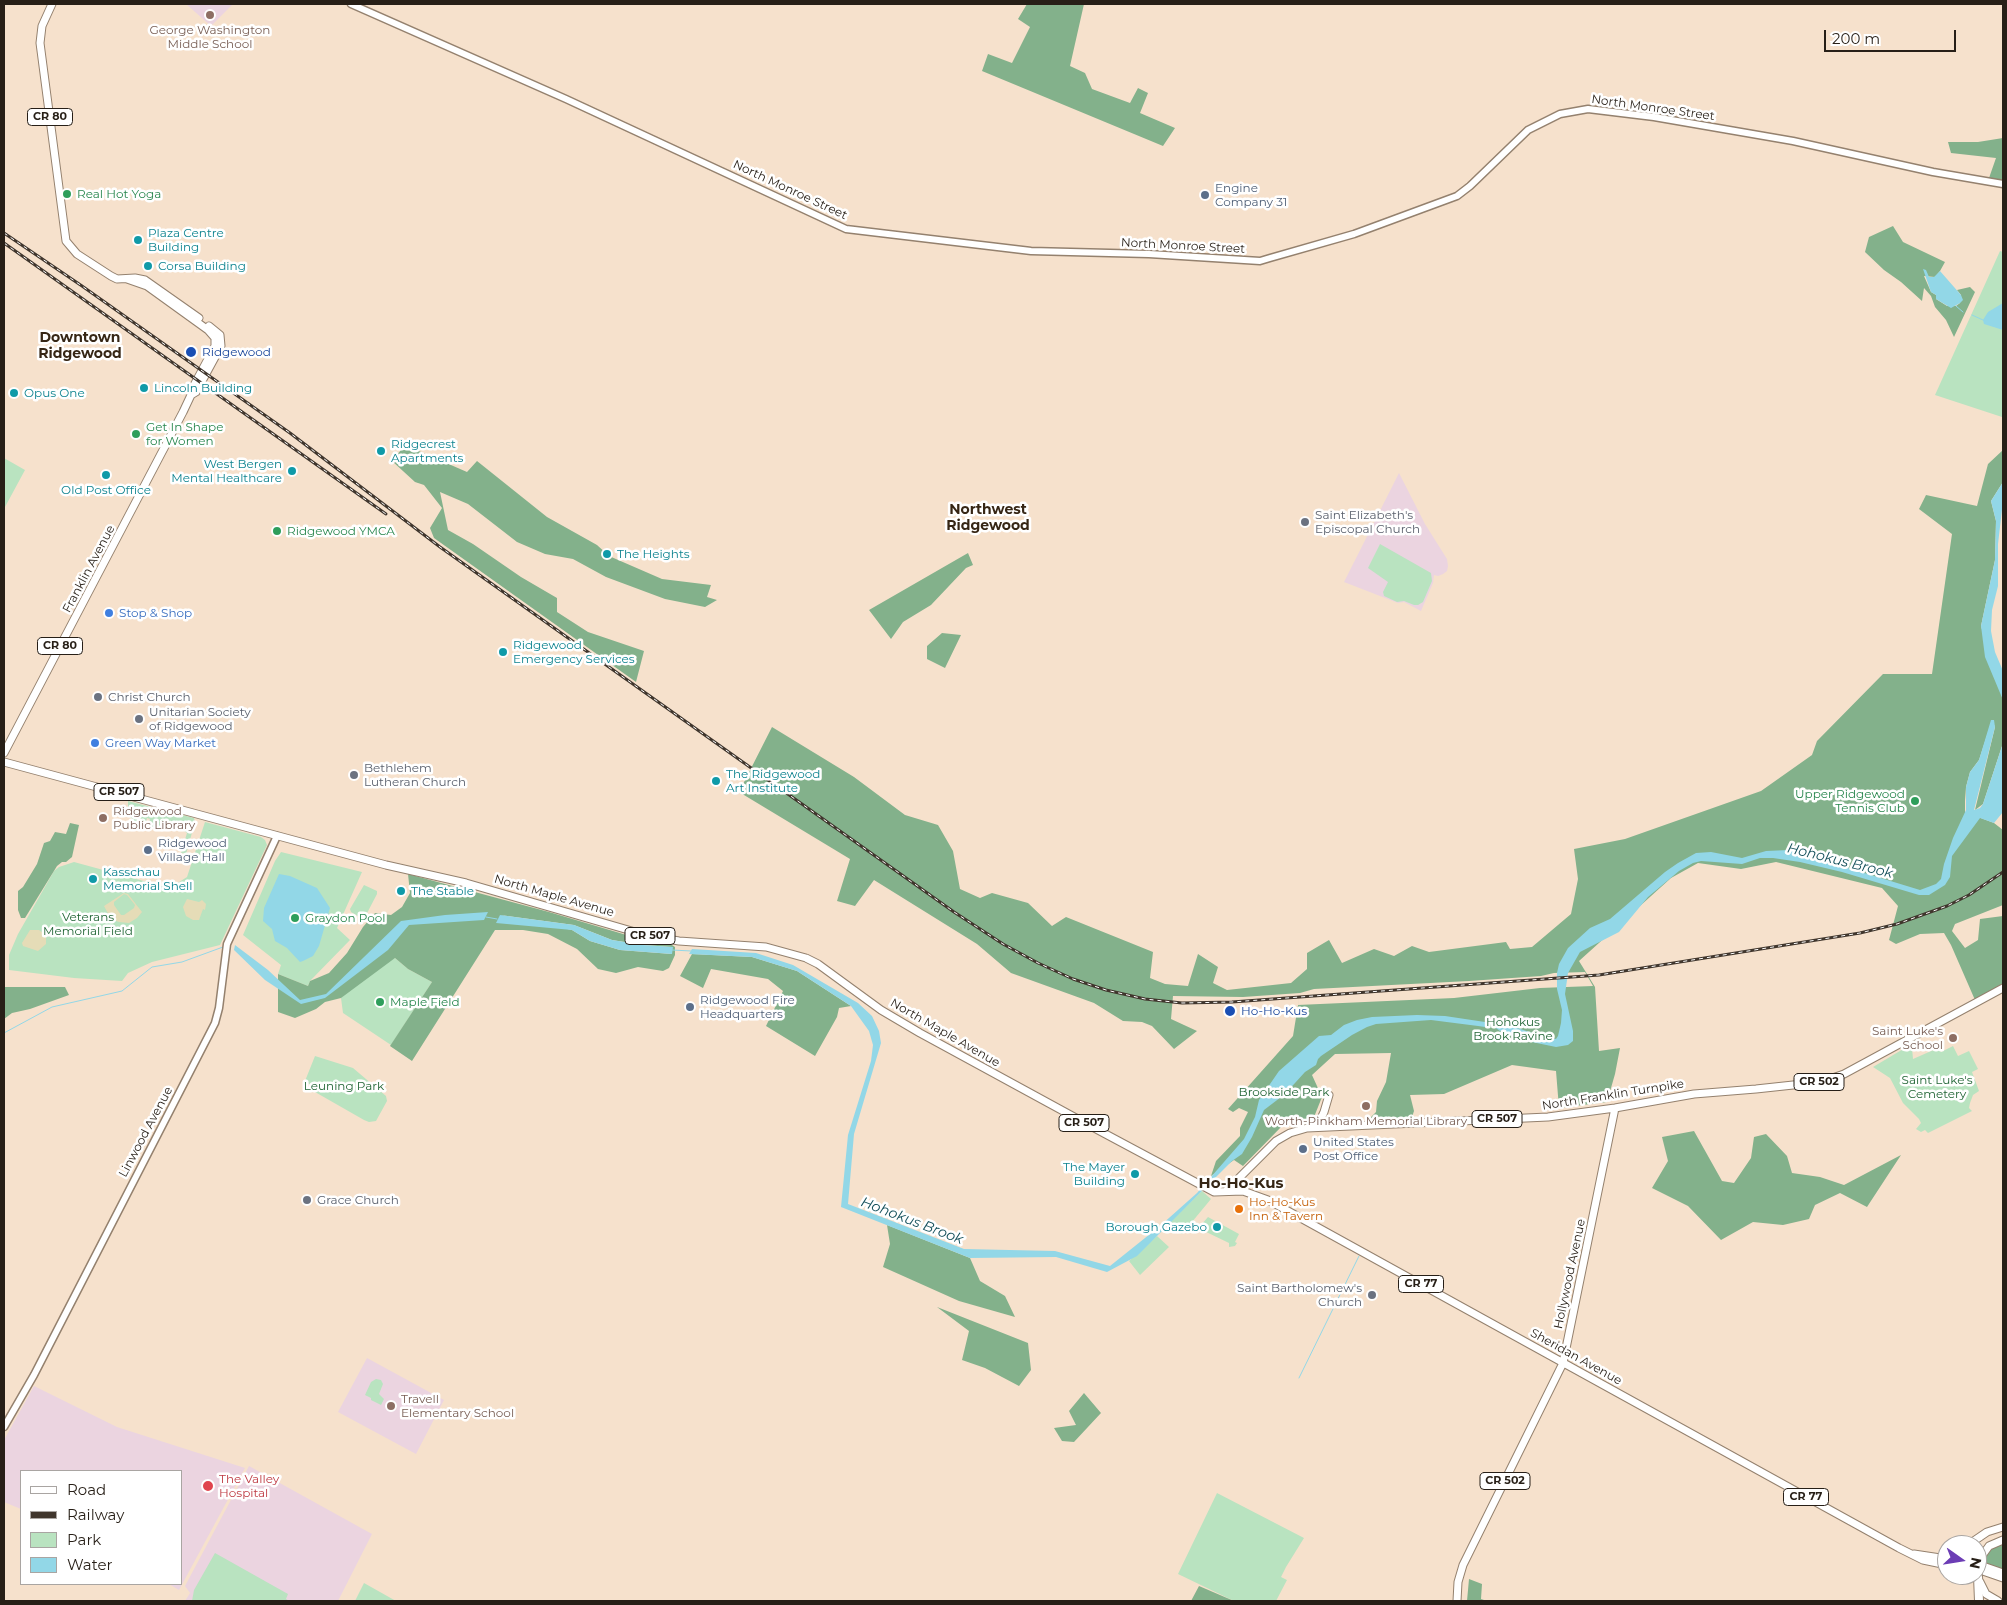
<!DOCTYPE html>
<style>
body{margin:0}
#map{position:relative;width:2007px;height:1605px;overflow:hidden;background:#f6e1cc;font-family:Montserrat,sans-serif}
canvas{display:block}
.frame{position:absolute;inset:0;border:5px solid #271f17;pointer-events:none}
.legend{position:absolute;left:20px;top:1470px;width:162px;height:115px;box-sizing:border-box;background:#fff;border:1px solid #a9a5a2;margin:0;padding:6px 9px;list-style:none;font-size:15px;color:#271f17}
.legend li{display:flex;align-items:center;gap:10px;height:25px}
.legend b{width:25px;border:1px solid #a9a5a2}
.north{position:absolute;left:1937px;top:1535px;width:50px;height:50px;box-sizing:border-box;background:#fff;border:1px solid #a9a5a2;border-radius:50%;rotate:103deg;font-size:14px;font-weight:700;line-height:20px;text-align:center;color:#271f17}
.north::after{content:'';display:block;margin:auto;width:18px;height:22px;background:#6c3db5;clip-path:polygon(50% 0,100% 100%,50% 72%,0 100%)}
.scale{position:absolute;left:1824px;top:30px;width:132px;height:22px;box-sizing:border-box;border:2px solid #271f17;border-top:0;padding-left:6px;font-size:15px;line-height:18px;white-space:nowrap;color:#271f17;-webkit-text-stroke:4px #fff;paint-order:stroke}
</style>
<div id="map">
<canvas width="2007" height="1605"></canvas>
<div class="frame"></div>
<ul class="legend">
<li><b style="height:6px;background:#fff"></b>Road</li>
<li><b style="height:6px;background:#40362d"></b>Railway</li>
<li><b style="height:14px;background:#b9e3c0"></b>Park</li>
<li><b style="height:14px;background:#92d7e7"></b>Water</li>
</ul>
<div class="north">N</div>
<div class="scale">200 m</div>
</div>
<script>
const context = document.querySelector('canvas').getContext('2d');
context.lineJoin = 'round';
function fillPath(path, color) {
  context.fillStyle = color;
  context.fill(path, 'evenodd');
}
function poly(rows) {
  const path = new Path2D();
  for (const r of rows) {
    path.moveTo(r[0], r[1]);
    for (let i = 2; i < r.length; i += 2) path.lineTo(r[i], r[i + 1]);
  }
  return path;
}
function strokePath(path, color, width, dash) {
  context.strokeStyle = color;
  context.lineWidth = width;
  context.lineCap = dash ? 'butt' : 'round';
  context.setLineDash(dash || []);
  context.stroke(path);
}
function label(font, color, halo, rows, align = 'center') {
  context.font = font + ' Montserrat,sans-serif';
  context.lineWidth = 5;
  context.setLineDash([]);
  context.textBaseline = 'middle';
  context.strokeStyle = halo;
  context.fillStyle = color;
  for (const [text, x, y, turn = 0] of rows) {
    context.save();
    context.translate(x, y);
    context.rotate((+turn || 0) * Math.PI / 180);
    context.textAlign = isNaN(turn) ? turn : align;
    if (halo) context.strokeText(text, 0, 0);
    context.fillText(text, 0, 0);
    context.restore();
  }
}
const education = poly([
 [186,4,233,4,211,26],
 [1399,473,1425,524,1447,559,1448,566,1447,571,1443,574,1438,576,1434,575,1433,583,1421,611,1404,602,1398,603,1344,582],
 [367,1358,444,1400,416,1454,338,1412],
 [34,1386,117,1427,245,1468,179,1590,169,1584,181,1584,181,1471,21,1471,21,1509,4,1502,4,1440],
 [249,1466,372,1534,338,1601,185,1601,190,1593,185,1586]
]);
const green = poly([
 [2000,251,2003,252,2002,417,1935,395],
 [4,458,25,470,5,507,4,506],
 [1380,544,1431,573,1432,581,1423,602,1418,605,1414,605,1404,601,1397,602,1384,596,1383,592,1388,582,1368,568],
 [128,801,194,818,195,822,186,854,181,853,187,833,183,830,165,824,161,829,148,826,150,819,147,818,145,826,136,824,128,814],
 [205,822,261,837,265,840,267,845,220,945,152,962,128,973,122,981,74,978,9,970,9,955,18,934,54,871,59,867,74,862,173,889,176,884,187,877],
 [281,852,362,872,337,928,350,940,310,981,308,986,278,974,281,965,243,935,275,861],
 [364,885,377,891,377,894,365,917,361,918,351,912,350,909],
 [395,958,408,969,432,982,391,1045,343,1013,341,998,373,966],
 [1910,1045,1912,1048,1913,1059,1938,1048,1941,1052,1953,1046,1958,1056,1969,1051,1978,1069,1972,1072,1979,1091,1973,1095,1970,1103,1969,1108,1972,1111,1928,1133,1925,1130,1921,1132,1916,1129,1921,1123,1919,1119,1903,1103,1890,1078,1873,1067],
 [315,1056,353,1068,386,1096,387,1101,376,1121,369,1122,364,1120,315,1092,316,1089,305,1081],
 [1202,1191,1211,1199,1182,1234,1168,1224],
 [1208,1217,1239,1234,1235,1242,1237,1243,1235,1246,1229,1247,1229,1243,1200,1229,1201,1225],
 [1157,1236,1169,1247,1140,1275,1129,1261],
 [376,1379,381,1380,383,1384,379,1394,384,1399,381,1405,371,1400,371,1398,365,1395,371,1382],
 [1217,1493,1304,1538,1286,1567,1281,1577,1287,1580,1276,1601,1234,1601,1178,1574],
 [215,1553,288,1594,286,1599,289,1601,192,1601,194,1590],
 [364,1583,396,1601,355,1601]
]);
const forest = poly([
 [1027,4,1084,4,1070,66,1085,73,1092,89,1130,103,1138,88,1148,93,1140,113,1175,128,1163,146,982,71,988,54,1012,63,1030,27,1018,19],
 [2003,138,2002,180,1989,178,1996,158,1951,153,1948,142,1978,142],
 [1893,226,1903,242,1945,262,1940,271,1935,277,1924,276,1931,292,1936,295,1936,299,1947,306,1956,306,1960,303,1961,295,1957,290,1970,287,1975,292,1954,337,1946,320,1935,307,1931,296,1924,288,1922,301,1901,282,1884,270,1865,252,1869,237],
 [405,445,467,472,477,461,547,517,597,545,609,556,662,579,711,585,707,597,717,600,705,607,665,599,606,577,573,559,545,554,517,542,468,504,440,492,448,530,473,544,521,577,557,598,557,612,588,632,644,651,636,682,434,538,430,528,442,508,424,485,415,482,392,461],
 [2003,450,2003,482,1991,501,1996,521,1995,560,1981,626,2003,700,2003,743,1983,804,1975,810,1995,727,1992,720,1979,760,1970,772,1966,787,1965,801,1965,812,1994,823,2003,830,2003,905,1955,924,1952,931,1965,948,1978,940,1980,919,2003,916,2003,985,1975,1000,1951,945,1944,933,1920,934,1896,944,1889,940,1898,906,1882,888,1776,862,1741,869,1698,863,1671,878,1579,961,1595,987,1599,1051,1620,1048,1615,1074,1607,1102,1559,1108,1556,1071,1512,1065,1444,1094,1410,1095,1414,1111,1411,1120,1366,1122,1376,1112,1377,1101,1386,1082,1391,1053,1335,1054,1312,1075,1322,1097,1314,1117,1308,1121,1303,1119,1282,1126,1243,1166,1234,1160,1211,1176,1216,1161,1240,1136,1240,1128,1248,1112,1239,1108,1233,1112,1228,1109,1293,1036,1300,993,1243,997,1173,996,1171,1019,1197,1031,1174,1049,1152,1026,1142,1022,1123,1021,1094,1003,1011,973,977,944,874,880,855,906,837,901,850,859,739,792,772,727,854,777,905,815,938,825,953,851,960,889,980,898,992,893,1028,903,1052,926,1066,917,1153,952,1150,978,1165,984,1188,986,1198,954,1218,967,1213,983,1227,990,1291,983,1307,969,1307,953,1329,940,1342,963,1374,949,1394,956,1412,946,1429,952,1506,942,1510,949,1532,947,1571,914,1578,879,1574,849,1625,839,1761,791,1812,755,1817,741,1883,674,1932,674,1952,534,1919,509,1926,495,1977,506,1988,464],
 [1585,972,1593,986,1540,988,1454,998,1298,1005,1300,993,1314,989,1469,981,1541,976,1554,973],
 [968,553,973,565,966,568,931,605,903,622,891,639,869,610],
 [942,633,961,635,945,668,927,659,927,646],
 [70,823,79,825,72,857,66,862,62,862,57,866,25,918,21,918,18,910,18,891,23,887,37,864,44,843,50,841,55,832,66,834],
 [408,874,549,912,650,942,672,945,675,947,675,955,669,968,663,971,638,967,616,973,598,969,577,949,548,934,523,930,495,930,412,1061,390,1046,432,982,408,969,395,958,341,998,325,1002,316,1009,295,1018,278,1012,278,974,308,986,310,981,329,973,347,953,363,927,375,913,391,915,402,907,410,893],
 [500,915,574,925,612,940,643,945,672,947,672,954,620,950,590,941,572,930],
 [692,954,752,957,797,971,851,1006,839,1008,837,1017,815,1056,766,1026,783,991,768,979,711,969,703,988,680,976],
 [4,987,65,987,69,995,30,1009,12,1013,4,1019],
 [1694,1131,1722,1181,1734,1183,1751,1158,1754,1137,1766,1134,1787,1156,1792,1173,1820,1177,1844,1185,1901,1155,1867,1207,1840,1193,1815,1205,1809,1219,1783,1225,1753,1222,1721,1240,1688,1206,1652,1188,1668,1161,1662,1137],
 [887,1225,970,1258,980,1281,1005,1296,1015,1317,959,1301,883,1267,890,1244],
 [937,1307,1028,1343,1031,1370,1019,1386,985,1368,962,1360,969,1331],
 [1084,1393,1101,1413,1074,1442,1062,1441,1054,1428,1076,1425,1069,1411],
 [2003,1545,2003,1573,1982,1567,1985,1556,1995,1546],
 [1469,1579,1482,1584,1481,1599,1487,1601,1467,1601],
 [1199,1586,1234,1601,1191,1601]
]);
const sand = poly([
 [124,893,128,894,142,912,137,918,129,923,119,922,111,919,104,906],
 [124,894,127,895,135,905,134,908,124,915,121,915,114,905,114,902],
 [187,899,199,902,202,900,206,904,205,910,203,909,199,920,193,920,186,916,183,907],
 [30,930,39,930,46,935,46,944,38,951,23,946,22,943]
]);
const water = poly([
 [1923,269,1926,270,1929,277,1934,277,1940,271,1961,295,1963,300,1960,303,1951,308,1936,299,1936,295,1931,292],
 [2003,303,2003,330,1984,324,1983,320,1988,312],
 [2003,482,2003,501,1998,544,1998,586,1992,610,1991,631,1995,652,2003,671,2003,700,1985,657,1981,626,1995,560,1996,521,1991,501],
 [1991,720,1994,720,1995,727,1974,810,1980,808,1983,804,2003,743,2003,812,1994,823,1980,818,1952,856,1950,877,1945,885,1929,895,1919,895,1842,872,1800,862,1773,858,1760,858,1742,864,1701,861,1693,863,1679,871,1648,897,1619,932,1580,952,1568,973,1565,994,1573,1031,1573,1041,1568,1045,1556,1047,1527,1041,1500,1031,1490,1024,1485,1027,1478,1026,1431,1020,1376,1024,1367,1027,1352,1035,1321,1056,1318,1059,1316,1065,1305,1072,1285,1094,1264,1110,1252,1137,1242,1154,1232,1161,1137,1256,1107,1272,1056,1257,970,1258,841,1207,848,1135,871,1061,873,1045,869,1031,851,1006,797,971,752,957,689,954,692,949,756,953,793,965,858,1003,872,1016,879,1031,881,1043,854,1134,848,1204,964,1249,1055,1251,1110,1266,1160,1226,1197,1193,1244,1139,1255,1117,1259,1100,1279,1071,1319,1036,1331,1035,1344,1025,1357,1020,1372,1017,1417,1015,1445,1016,1485,1022,1489,1019,1494,1020,1538,1035,1556,1039,1558,1036,1561,1023,1562,1010,1557,989,1557,973,1559,964,1568,948,1590,928,1610,919,1665,872,1678,863,1696,853,1711,852,1742,858,1766,851,1789,850,1920,890,1936,884,1941,879,1944,864,1953,838,1966,810,1966,787,1970,772,1979,760],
 [279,874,290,876,317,888,330,908,319,946,313,956,303,961,300,962,287,948,275,941,272,929,263,921,264,908],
 [488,912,484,920,409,925,388,950,325,998,301,1004,265,980,234,950,235,945,268,970,300,1000,326,994,401,921,445,915],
 [500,915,574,925,612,940,643,945,673,947,672,954,620,950,590,941,572,930,496,923]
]);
const stream = poly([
 [1956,306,1963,312],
 [1972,315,1983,320],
 [486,917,497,919],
 [672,950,691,951],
 [4,1033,52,1007,122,991,152,967,182,962,223,947],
 [1299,1378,1359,1256]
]);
const secondary = poly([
 [351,4,566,99,846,229,1031,251,1149,254,1260,261,1270,258,1354,234,1457,196,1470,186,1528,130,1560,114,1588,109,1654,117,1793,141,1933,172,2003,184],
 [4,1427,34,1375,215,1023,219,1008,227,944,277,836]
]);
const primary = poly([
 [52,4,42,26,40,43,66,241,77,254,111,276,117,279,135,278,145,280,199,318],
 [191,395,196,392,221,346,220,335,209,326],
 [4,753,183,412,191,395,192,389,215,346,215,338,208,330,147,286,127,279],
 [4,762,386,865,466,883,649,936,679,941,766,947,806,958,818,964,881,1010,920,1033,1098,1130,1214,1192,1243,1191,1268,1200,1899,1548,1923,1560,1947,1565],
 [1317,1127,1324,1112,1329,1095],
 [1226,1191,1276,1141,1290,1133,1307,1128,1548,1117,1615,1108,1694,1094,1756,1089,1821,1082,1844,1074,2003,988],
 [1968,1545,1987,1532,2003,1527],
 [1914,1554,1947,1559],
 [1979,1560,1989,1546,2003,1540],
 [1977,1564,2003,1573],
 [1977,1569,2003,1578],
 [1980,1582,1986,1594,1998,1601],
 [1457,1601,1458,1582,1463,1565,1563,1363,1615,1108]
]);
const trunk = poly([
 [1978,1576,1979,1601]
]);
const rail = poly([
 [4,233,82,286,290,433,440,547,954,912,1003,944,1038,963,1073,979,1106,990,1145,999,1182,1003,1232,1002,1599,975,1860,933,1897,924,1947,906,1969,895,2003,872],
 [4,243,386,514]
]);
const primaryBridge = poly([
 [1978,1576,1979,1560]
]);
const markers = [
 [210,15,5,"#8d6e63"],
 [67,194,5,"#2e9e5b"],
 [1205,195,5,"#5c6f8a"],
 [138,240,5,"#0f9aa8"],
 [148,266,5,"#0f9aa8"],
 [191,352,6,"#1a4fb4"],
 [144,388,5,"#0f9aa8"],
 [14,393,5,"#0f9aa8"],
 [136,434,5,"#2e9e5b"],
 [381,451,5,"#0f9aa8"],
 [292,471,5,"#0f9aa8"],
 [106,475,5,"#0f9aa8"],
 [1305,522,5,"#6b7280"],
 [277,531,5,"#2e9e5b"],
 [607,554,5,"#0f9aa8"],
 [109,613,5,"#3f7fe0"],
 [503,652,5,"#0f9aa8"],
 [98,697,5,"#6b7280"],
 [139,719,5,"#6b7280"],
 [95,743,5,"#3f7fe0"],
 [354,775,5,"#6b7280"],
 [716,781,5,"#0f9aa8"],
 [1915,801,5,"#2e9e5b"],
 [103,818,5,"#8d6e63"],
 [148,850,5,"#5c6f8a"],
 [93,879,5,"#0f9aa8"],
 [401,891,5,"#0f9aa8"],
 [295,918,5,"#2e9e5b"],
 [380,1002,5,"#2e9e5b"],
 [690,1007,5,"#5c6f8a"],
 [1230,1011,6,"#1a4fb4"],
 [1953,1038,5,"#8d6e63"],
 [1366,1106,5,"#8d6e63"],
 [1303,1149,5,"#5c6f8a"],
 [1135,1174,5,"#0f9aa8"],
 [307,1200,5,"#6b7280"],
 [1239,1209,5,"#e8710a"],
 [1217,1227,5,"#0f9aa8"],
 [1372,1295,5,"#6b7280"],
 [391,1406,5,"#8d6e63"],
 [208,1486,6,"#e0444e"]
];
const shields = [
 [50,117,45],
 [60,646,45],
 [119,792,50],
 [650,936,50],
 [1819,1082,50],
 [1497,1119,50],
 [1084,1123,50],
 [1421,1284,45],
 [1505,1481,50],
 [1806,1497,45]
];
const shieldNames = [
 ["CR 80",50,117],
 ["CR 80",60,646],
 ["CR 507",119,792],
 ["CR 507",650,936],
 ["CR 502",1819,1082],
 ["CR 507",1497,1119],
 ["CR 507",1084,1123],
 ["CR 77",1421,1284],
 ["CR 502",1505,1481],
 ["CR 77",1806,1497]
];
const educationNames = [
 ["George Washington",210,30],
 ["Middle School",210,44],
 ["Ridgewood",113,811,"left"],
 ["Public Library",113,825,"left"],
 ["Saint Luke's",1943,1031,"right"],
 ["School",1943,1045,"right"],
 ["Worth-Pinkham Memorial Library",1366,1121],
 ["Travell",401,1399,"left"],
 ["Elementary School",401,1413,"left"]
];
const streetNames = [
 ["North Monroe Street",1653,108,8],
 ["North Monroe Street",790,190,25],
 ["North Monroe Street",1183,246,3],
 ["Franklin Avenue",89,569,-62],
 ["North Maple Avenue",554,896,16],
 ["North Maple Avenue",945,1033,30],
 ["North Franklin Turnpike",1613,1095,-9],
 ["Linwood Avenue",146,1132,-62],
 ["Hollywood Avenue",1570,1274,-78],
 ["Sheridan Avenue",1576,1357,29]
];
const serviceNames = [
 ["Engine",1215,188],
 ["Company 31",1215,202],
 ["Ridgewood",158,843],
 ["Village Hall",158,857],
 ["Ridgewood Fire",700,1000],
 ["Headquarters",700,1014],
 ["United States",1313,1142],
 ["Post Office",1313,1156]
];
const leisureNames = [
 ["Real Hot Yoga",77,194],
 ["Get In Shape",146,427],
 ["for Women",146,441],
 ["Ridgewood YMCA",287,531],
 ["Upper Ridgewood",1905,794,"right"],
 ["Tennis Club",1905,808,"right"],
 ["Graydon Pool",305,918],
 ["Maple Field",390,1002]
];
const cultureNames = [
 ["Plaza Centre",148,233],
 ["Building",148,247],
 ["Corsa Building",158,266],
 ["Lincoln Building",154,388],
 ["Opus One",24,393],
 ["Ridgecrest",391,444],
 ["Apartments",391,458],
 ["West Bergen",282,464,"right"],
 ["Mental Healthcare",282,478,"right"],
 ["Old Post Office",106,490,"center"],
 ["The Heights",617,554],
 ["Ridgewood",513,645],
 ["Emergency Services",513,659],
 ["The Ridgewood",726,774],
 ["Art Institute",726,788],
 ["Kasschau",103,872],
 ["Memorial Shell",103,886],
 ["The Stable",411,891],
 ["The Mayer",1125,1167,"right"],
 ["Building",1125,1181,"right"],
 ["Borough Gazebo",1207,1227,"right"]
];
const transitNames = [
 ["Ridgewood",202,352],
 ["Ho-Ho-Kus",1241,1011]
];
const worshipNames = [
 ["Saint Elizabeth's",1315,515],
 ["Episcopal Church",1315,529],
 ["Christ Church",108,697],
 ["Unitarian Society",149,712],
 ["of Ridgewood",149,726],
 ["Bethlehem",364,768],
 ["Lutheran Church",364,782],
 ["Grace Church",317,1200],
 ["Saint Bartholomew's",1362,1288,"right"],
 ["Church",1362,1302,"right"]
];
const shopNames = [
 ["Stop & Shop",119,613],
 ["Green Way Market",105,743]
];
const parkNames = [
 ["Veterans",88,917],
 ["Memorial Field",88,931],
 ["Hohokus",1513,1022],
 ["Brook Ravine",1513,1036],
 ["Saint Luke's",1937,1080],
 ["Cemetery",1937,1094],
 ["Leuning Park",344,1086],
 ["Brookside Park",1284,1092]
];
const foodNames = [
 ["Ho-Ho-Kus",1249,1202],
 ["Inn & Tavern",1249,1216]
];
const healthNames = [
 ["The Valley",219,1479],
 ["Hospital",219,1493]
];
const neighbourhoodNames = [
 ["Downtown",80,338],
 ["Ridgewood",80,354],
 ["Northwest",988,510],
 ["Ridgewood",988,526]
];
const waterNames = [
 ["Hohokus Brook",1840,861,14],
 ["Hohokus Brook",912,1221,21]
];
const quarterNames = [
 ["Ho-Ho-Kus",1241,1184]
];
fillPath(education, '#ebd4e0');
fillPath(green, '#b9e3c0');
fillPath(forest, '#83b18b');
fillPath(sand, '#e5dcb7');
fillPath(water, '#92d7e7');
strokePath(stream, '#92d7e7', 1);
strokePath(secondary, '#94816e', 9);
strokePath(primary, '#94816e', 9);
strokePath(trunk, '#94816e', 10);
strokePath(secondary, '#fff', 6);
strokePath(primary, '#fff', 7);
strokePath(trunk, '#fff', 8);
strokePath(rail, '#40362d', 3);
strokePath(rail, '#fff', 1, [4]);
strokePath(primaryBridge, '#94816e', 9, []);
strokePath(primaryBridge, '#fff', 7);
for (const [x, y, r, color] of markers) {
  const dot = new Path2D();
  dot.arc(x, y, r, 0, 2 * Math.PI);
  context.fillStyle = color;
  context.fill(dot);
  strokePath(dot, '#fff', 2);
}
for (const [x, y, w] of shields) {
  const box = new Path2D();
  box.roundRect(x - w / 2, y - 8.5, w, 17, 4);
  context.fillStyle = '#fff';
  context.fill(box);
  strokePath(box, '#271f17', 1);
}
label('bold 11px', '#271f17', null, shieldNames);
label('12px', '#785e54', '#fff', educationNames);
label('12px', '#271f17', '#fff', streetNames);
label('12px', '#4e5e75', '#fff', serviceNames, 'left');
label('12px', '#27864d', '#fff', leisureNames, 'left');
label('12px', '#0d838f', '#fff', cultureNames, 'left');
label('12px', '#164399', '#fff', transitNames, 'left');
label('12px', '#5b616d', '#fff', worshipNames, 'left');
label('12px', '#366cbe', '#fff', shopNames, 'left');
label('12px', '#216535', '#fff', parkNames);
label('12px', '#c56008', '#fff', foodNames, 'left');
label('12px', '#be3a42', '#fff', healthNames, 'left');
label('bold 14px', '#362615', '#fff', neighbourhoodNames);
label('italic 14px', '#134f5a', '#fff', waterNames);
label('bold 15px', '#362615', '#fff', quarterNames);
</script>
